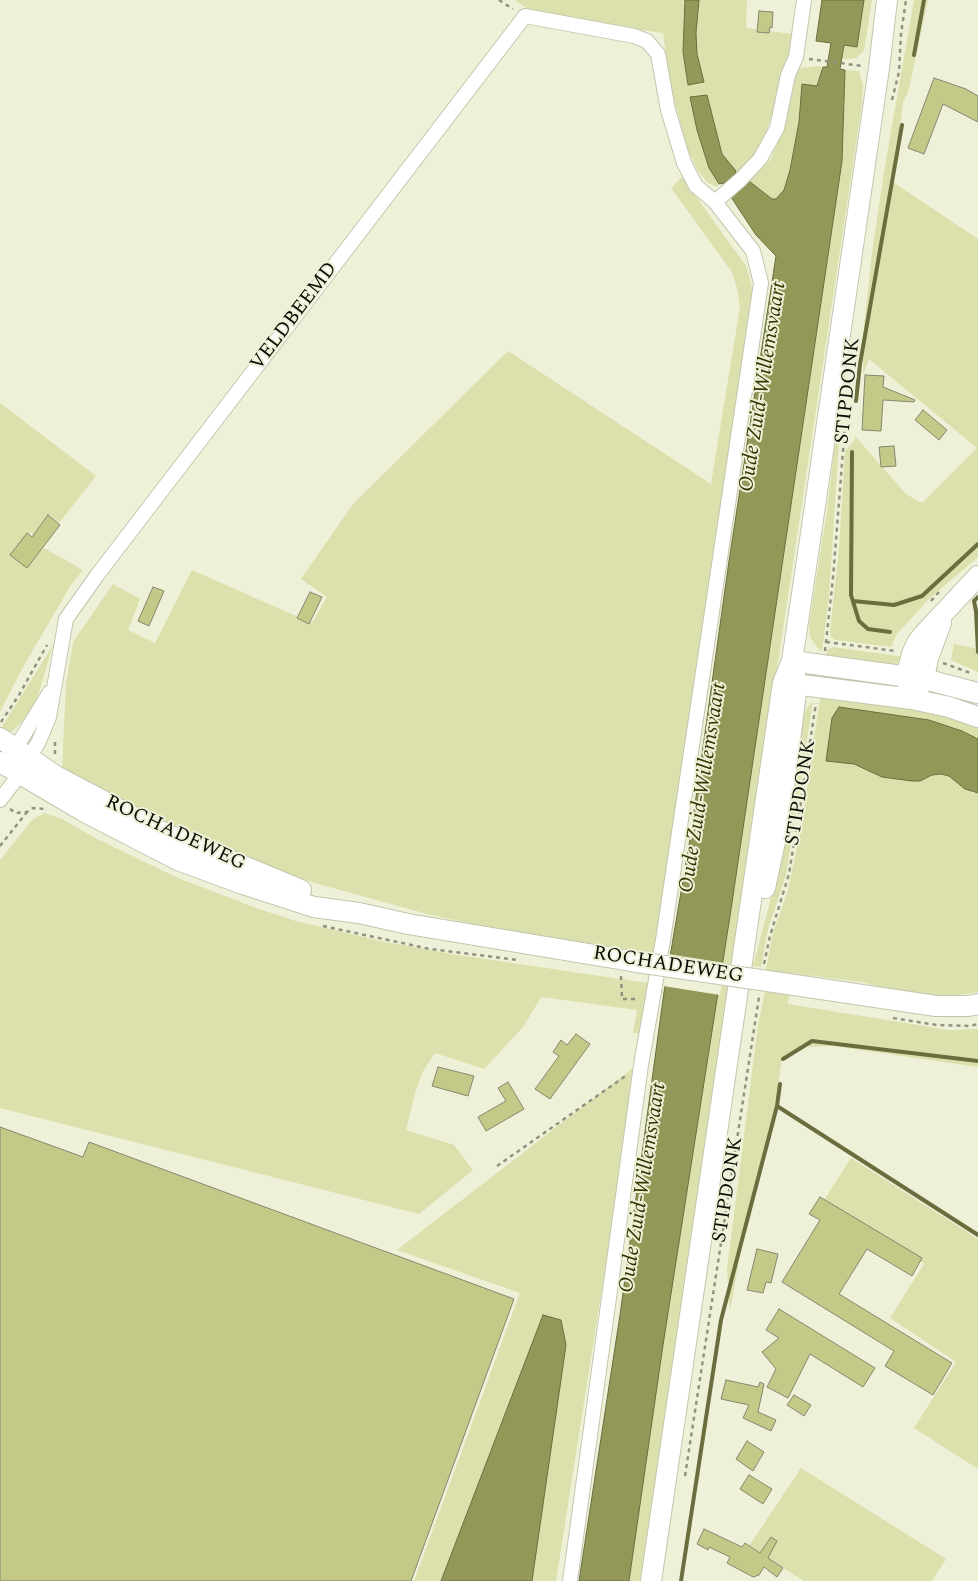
<!DOCTYPE html>
<style>
body{margin:0}
canvas{display:block;background:#eef1d7}
</style>
<canvas width="978" height="1581"></canvas>
<script>
const context = document.querySelector('canvas').getContext('2d');
context.lineJoin = 'round';
function fillPath(path, color) {
  context.fillStyle = color;
  context.fill(path, 'evenodd');
}
function poly(rows) {
  const path = new Path2D();
  for (const r of rows) {
    path.moveTo(r[0], r[1]);
    for (let i = 2; i < r.length; i += 2) path.lineTo(r[i], r[i + 1]);
  }
  return path;
}
function strokePath(path, color, width, dash) {
  context.strokeStyle = color;
  context.lineWidth = width;
  context.lineCap = dash ? 'butt' : 'round';
  context.setLineDash(dash || []);
  context.stroke(path);
}
function label(font, color, halo, rows, align = 'center') {
  context.font = font + ' Spectral,serif';
  context.lineWidth = 4;
  context.setLineDash([]);
  context.textBaseline = 'middle';
  context.strokeStyle = halo;
  context.fillStyle = color;
  for (const [text, x, y, turn = 0] of rows) {
    context.save();
    context.translate(x, y);
    context.rotate((+turn || 0) * Math.PI / 180);
    context.textAlign = isNaN(turn) ? turn : align;
    if (halo) context.strokeText(text, 0, 0);
    context.fillText(text, 0, 0);
    context.restore();
  }
}
const green = poly([
 [515,0,685,0,683,52,688,85,697,54,696,33,699,0,747,0,746,28,792,34,789,56,781,74,773,112,760,149,735,174,736,171,722,154,712,115,709,168,719,184,717,187,708,183,698,171,687,148,671,88,663,33,536,15],
 [864,0,872,0,864,51,856,58,842,59,844,45,857,47],
 [914,0,928,0,909,89,903,103,893,182,978,239,978,557,928,600,897,634,891,647,835,640,831,637,830,632,839,548,845,451,854,441,855,436,906,494,922,503,977,448,869,359,863,375,863,335,872,253,885,166],
 [817,66,823,67,817,86,802,84,799,122,790,170,784,190,776,199,772,199,749,181,771,159,785,125,794,75,801,68],
 [845,70,859,71,863,85,862,104,640,1581,629,1581,663,1345,730,916,842,161],
 [682,177,746,266,751,283,753,299,659,954,504,930,459,921,427,914,315,883,261,866,162,824,62,769,66,684,73,642,113,584,140,599,128,630,155,643,192,570,312,623,327,597,301,579,353,504,508,351,711,484,740,307,737,288,732,272,671,188],
 [0,403,96,476,59,523,49,515,38,529,34,537,31,532,14,552,27,564,44,548,83,570,71,585,23,667,0,712],
 [839,443,829,596,822,651,817,647,810,637,809,624,827,511,835,445],
 [954,644,978,649,978,672,951,660],
 [53,645,35,706,20,724,10,733,0,730],
 [833,647,905,657,899,663,889,666,826,656,827,650],
 [821,696,901,702,978,725,978,739,962,731,929,720,839,707,826,761,854,764,882,777,920,781,932,775,941,774,949,776,973,793,978,793,978,992,942,998,918,996,861,982,791,973,788,1004,949,1030,978,1029,978,1067,833,1046,806,1047,782,1057,772,1132,744,1232,730,1311,727,1270,758,1025,765,991,766,969,773,933,787,893,794,862,802,824,819,704],
 [813,701,786,875,768,929,761,967,753,966,784,849,803,718,807,708],
 [45,813,62,819,95,838,178,878,256,908,296,921,385,942,452,954,654,984,646,1034,633,1033,637,1010,541,997,524,1026,484,1069,435,1053,422,1073,415,1093,406,1130,454,1145,473,1170,419,1214,0,1108,0,860,33,819],
 [637,1065,556,1581,532,1581,566,1345,543,1315,441,1581,414,1581,520,1293,397,1250],
 [851,1158,978,1239,978,1469,914,1428,956,1362,890,1318,924,1264,824,1200],
 [801,1468,946,1559,932,1581,804,1581,749,1546]
]);
const water = poly([
 [685,0,699,0,696,33,697,54,704,82,688,85,683,52,685,0],
 [822,0,864,0,857,47,844,45,840,69,845,70,842,161,730,916,663,1345,629,1581,579,1581,620,1315,664,992,691,833,729,561,776,256,756,235,731,197,734,194,725,183,719,184,709,168,697,130,690,97,707,95,722,154,736,171,735,174,744,185,749,181,772,199,776,199,784,190,790,170,799,122,802,84,817,86,823,67,827,67,831,43,816,41,822,0],
 [839,707,929,720,962,731,978,739,978,793,965,789,949,776,941,774,932,775,920,781,912,781,882,777,854,764,826,761,832,718,839,707],
 [543,1315,561,1320,566,1345,532,1581,441,1581,543,1315]
]);
const pier = poly([
 [668,954,725,963,720,995,663,986]
]);
const stream = poly([
 [914,55,924,0],
 [856,401,860,364,902,125],
 [852,452,851,595,859,621,868,629,890,632],
 [978,597,974,601,976,611,978,652],
 [853,601,894,605,922,596,978,544],
 [783,1059,812,1041,978,1061],
 [777,1106,780,1084],
 [681,1581,721,1320,777,1106,978,1235]
]);
const building = poly([
 [759,11,773,12,772,28,770,27,769,33,757,32,759,11],
 [934,78,966,89,978,96,978,122,943,104,924,154,908,148,934,78],
 [865,375,884,376,883,387,915,400,914,402,883,400,881,431,862,430,865,375],
 [923,410,947,430,939,440,915,420,923,410],
 [894,446,896,466,881,467,879,447,894,446],
 [48,515,60,525,27,568,10,555,27,533,32,537,48,515],
 [153,587,164,591,149,626,138,621,153,587],
 [310,592,322,597,309,624,297,618,310,592],
 [576,1034,590,1044,550,1099,535,1089,559,1056,553,1052,561,1040,567,1045,576,1034],
 [438,1067,474,1076,468,1096,432,1086,438,1067],
 [508,1082,524,1109,486,1131,478,1117,506,1101,498,1088,508,1082],
 [0,1127,83,1157,89,1142,514,1299,411,1581,0,1581,0,1127],
 [820,1197,922,1258,912,1276,867,1249,839,1294,952,1363,933,1395,885,1366,894,1351,782,1282,820,1220,809,1214,820,1197],
 [757,1249,778,1254,771,1283,766,1282,763,1293,747,1290,757,1249],
 [779,1309,875,1368,863,1387,810,1354,788,1398,767,1387,776,1369,762,1352,779,1338,766,1330,779,1309],
 [726,1380,758,1387,760,1382,764,1384,758,1412,776,1420,771,1431,743,1418,749,1405,721,1399,726,1380],
 [794,1395,811,1405,804,1416,787,1405,794,1395],
 [747,1441,764,1452,753,1471,736,1459,747,1441],
 [749,1475,772,1489,763,1504,740,1489,749,1475],
 [704,1529,742,1547,745,1543,760,1553,771,1537,777,1541,768,1558,783,1568,777,1577,764,1567,759,1575,753,1577,727,1563,730,1557,709,1547,708,1550,697,1544,704,1529]
]);
const path = poly([
 [499,0,513,9],
 [809,59,863,66],
 [892,100,899,72,901,34,906,0],
 [931,601,939,592],
 [826,642,896,651],
 [825,651,833,578,845,425],
 [943,663,973,674],
 [1,722,19,695,47,645],
 [55,754,55,740],
 [10,809,16,813,27,812,33,808,45,809],
 [799,814,816,703],
 [0,846,27,812],
 [323,926,430,949,517,960],
 [764,964,770,936,789,874,797,824],
 [621,976,622,999,639,999],
 [893,1018,937,1025,970,1026,978,1024],
 [497,1166,627,1075],
 [685,1476,759,997]
]);
const street = poly([
 [715,202,740,180,760,159,777,128,788,75,796,57,804,0],
 [12,754,50,692],
 [0,800,20,774,39,741,49,717,66,619,98,574,525,16,634,36,647,41,658,54,668,110,684,163,696,186,715,202,753,251,761,283,663,940,641,1065,570,1581]
]);
const secondary = poly([
 [792,661,924,679,978,693],
 [786,683,912,699,949,707,978,717],
 [909,688,906,677,912,654,917,643,924,634,978,576],
 [918,689,924,679,928,658,941,623],
 [0,738,56,776,166,834,301,890],
 [0,762,83,811,178,860,243,884,314,907,359,913,408,924,637,962],
 [765,888,780,819,797,685,792,661],
 [781,983,936,1006,968,1006,978,1004],
 [651,1581,783,683,792,661,810,540,879,68,887,0]
]);
const secondaryBridge = poly([
 [637,962,781,983]
]);
const streetNames = [
 ["VELDBEEMD",295,317,-53],
 ["STIPDONK",849,391,-84],
 ["STIPDONK",802,793,-81],
 ["ROCHADEWEG",175,834,25],
 ["ROCHADEWEG",668,966,9],
 ["STIPDONK",729,1190,-81]
];
const waterNames = [
 ["Oude Zuid-Willemsvaart",764,387,-81],
 ["Oude Zuid-Willemsvaart",704,788,-81],
 ["Oude Zuid-Willemsvaart",644,1188,-81]
];
fillPath(green, '#dbe0ac');
fillPath(water, '#939858');
strokePath(water, '#6a6e3f', 1);
fillPath(pier, '#eef1d7');
strokePath(stream, '#6a6e3f', 4);
fillPath(building, '#c4c988');
strokePath(building, '#848770', 1);
strokePath(street, '#c3c6ae', 16);
strokePath(secondary, '#c3c6ae', 22);
strokePath(path, '#919381', 2.5, [4, 4]);
strokePath(street, '#fff', 14);
strokePath(secondary, '#fff', 20);
strokePath(secondaryBridge, '#c3c6ae', 22, []);
strokePath(secondaryBridge, '#fff', 20);
label('20px', '#0b0c05', '#eef1d7', streetNames);
label('italic 21px', '#343601', '#eef1d7', waterNames);
</script>
